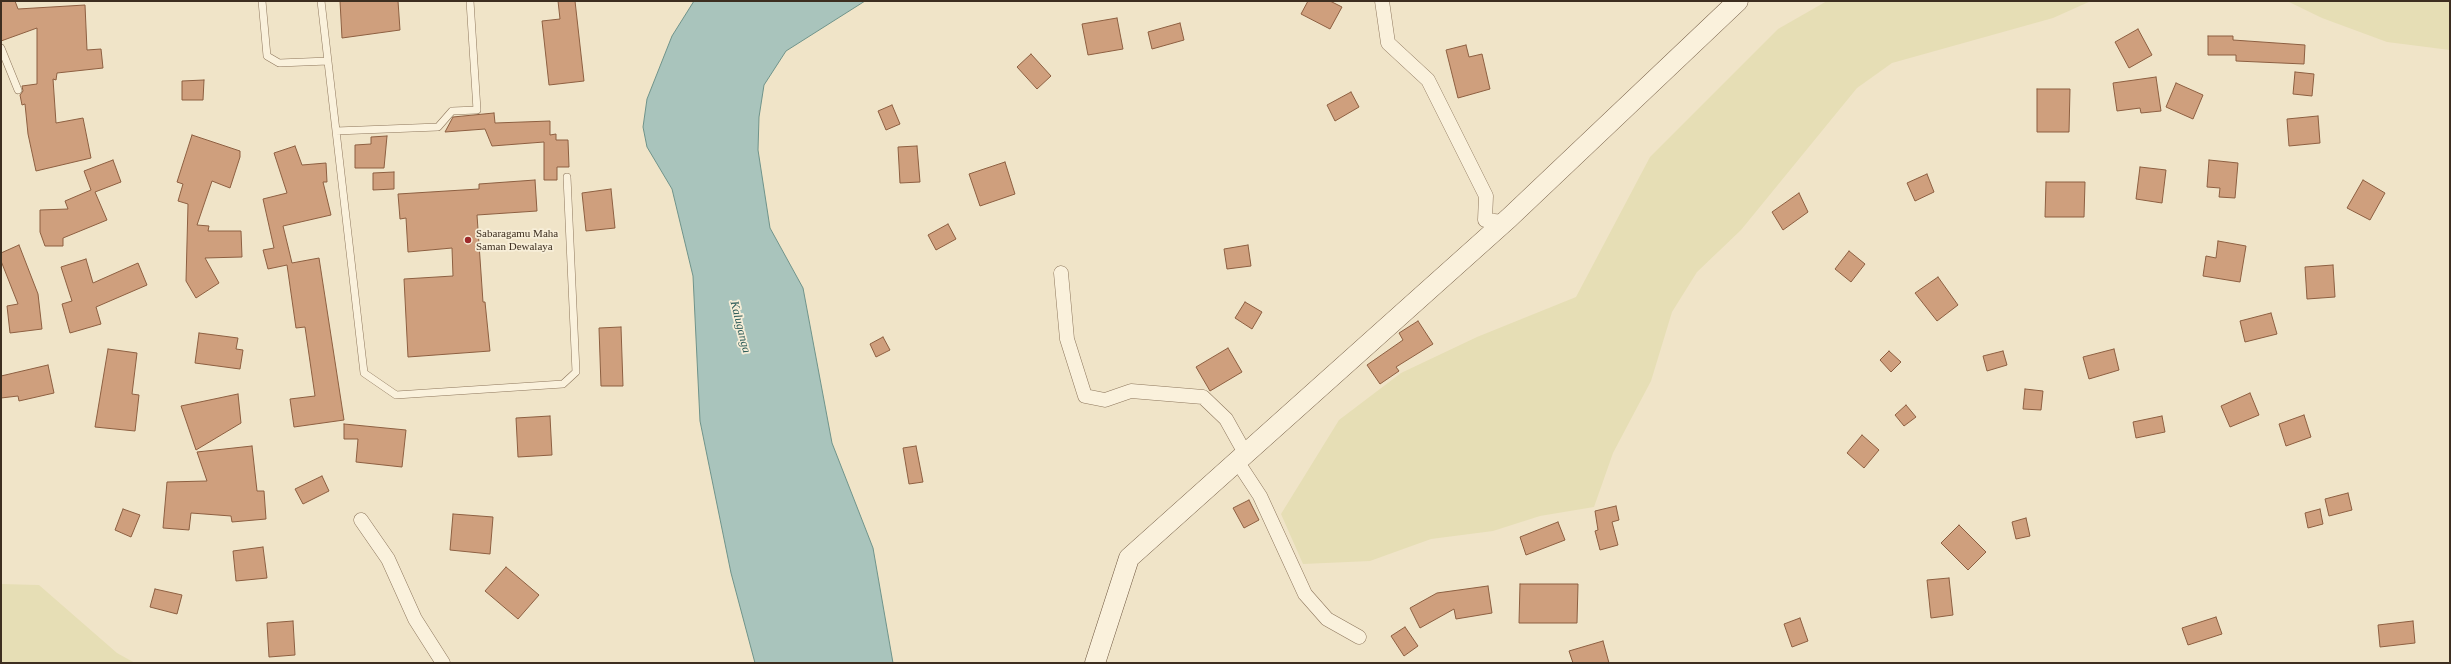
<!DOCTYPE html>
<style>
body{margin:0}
#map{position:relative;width:2451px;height:664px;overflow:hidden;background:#f0e4c8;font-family:"Times New Roman",serif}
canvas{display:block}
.frame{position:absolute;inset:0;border:2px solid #3d2e20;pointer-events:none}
</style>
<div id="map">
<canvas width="2451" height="664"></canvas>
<div class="frame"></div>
</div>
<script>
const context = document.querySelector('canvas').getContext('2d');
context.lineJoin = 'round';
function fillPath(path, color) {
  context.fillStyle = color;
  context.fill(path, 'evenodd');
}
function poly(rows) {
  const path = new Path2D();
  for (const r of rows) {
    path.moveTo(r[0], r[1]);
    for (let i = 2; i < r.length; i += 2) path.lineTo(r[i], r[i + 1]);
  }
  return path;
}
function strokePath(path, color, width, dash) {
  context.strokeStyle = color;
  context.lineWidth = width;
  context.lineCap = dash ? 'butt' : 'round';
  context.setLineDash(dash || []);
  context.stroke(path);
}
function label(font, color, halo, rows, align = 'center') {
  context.font = font + ' "Times New Roman",serif';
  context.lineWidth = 3.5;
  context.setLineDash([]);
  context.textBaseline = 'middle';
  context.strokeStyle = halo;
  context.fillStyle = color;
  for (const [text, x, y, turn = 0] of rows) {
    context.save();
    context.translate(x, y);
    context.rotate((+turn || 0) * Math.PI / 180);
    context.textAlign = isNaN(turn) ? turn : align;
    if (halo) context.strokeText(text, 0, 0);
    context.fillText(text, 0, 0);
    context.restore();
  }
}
const farmland = poly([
 [1827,1,2091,1,2053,18,1892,63,1857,88,1741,230,1697,272,1672,312,1651,381,1613,453,1594,507,1540,516,1493,531,1431,539,1370,561,1303,564,1281,514,1339,420,1401,373,1477,337,1576,297,1650,157,1778,29],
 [2287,1,2450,1,2450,50,2387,42,2322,18],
 [1,584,39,585,117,653,135,663,1,663]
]);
const water = poly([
 [694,1,865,1,786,51,764,85,759,117,758,150,770,228,803,288,832,443,873,548,893,663,755,663,731,573,700,421,693,276,672,189,647,147,643,127,647,99,672,36,694,1]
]);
const building = poly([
 [1,1,15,1,18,9,85,5,87,50,101,49,103,68,57,73,56,80,53,79,56,123,83,118,91,158,36,171,28,134,25,104,22,105,20,95,23,91,22,86,37,84,37,28,1,41,1,1],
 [340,1,398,1,400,30,342,38,340,1],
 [558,1,575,1,584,81,549,85,542,21,560,19,558,1],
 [1308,1,1330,1,1342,7,1330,29,1301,14,1308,1],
 [1117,18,1123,49,1088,55,1082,24,1117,18],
 [1180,23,1184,40,1152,49,1148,32,1180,23],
 [2138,29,2152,55,2129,68,2115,42,2138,29],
 [2208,36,2233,36,2233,40,2305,45,2304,64,2236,61,2236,55,2208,55,2208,36],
 [1466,45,1469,57,1482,54,1490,89,1458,98,1446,50,1466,45],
 [1031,54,1051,76,1037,89,1017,67,1031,54],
 [2295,72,2314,74,2312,96,2293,94,2295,72],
 [2156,77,2161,111,2141,113,2140,108,2117,111,2113,83,2156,77],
 [204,80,203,100,182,100,182,81,204,80],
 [2176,83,2203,95,2193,119,2166,107,2176,83],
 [2037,89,2070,89,2069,132,2037,132,2037,89],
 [1351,92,1359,107,1335,121,1327,105,1351,92],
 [892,105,900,124,886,130,878,111,892,105],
 [494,113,495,123,550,121,550,135,556,134,556,140,568,140,569,167,557,167,557,180,544,180,544,142,492,146,485,129,445,132,453,117,494,113],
 [2318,116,2320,143,2289,146,2287,119,2318,116],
 [192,135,240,151,240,157,230,188,212,181,197,225,209,226,208,231,241,231,242,257,205,258,219,283,196,298,186,281,188,204,178,201,183,184,177,182,192,135],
 [387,136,384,168,355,168,355,145,371,144,371,137,387,136],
 [295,146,302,165,326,163,327,182,323,182,331,215,283,226,292,263,319,258,344,420,294,427,290,399,315,396,305,327,296,328,287,265,268,269,263,250,274,248,263,199,287,193,274,153,295,146],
 [917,146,920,182,900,183,898,147,917,146],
 [113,160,121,182,95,192,107,220,63,238,63,246,45,246,40,232,40,210,68,209,65,201,91,190,84,171,113,160],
 [2209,160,2238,163,2235,198,2219,197,2220,188,2207,187,2209,160],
 [1005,162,1015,194,980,206,969,174,1005,162],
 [2140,167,2166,170,2162,203,2136,199,2140,167],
 [394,172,394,189,373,190,373,173,394,172],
 [1927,174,1934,192,1915,201,1907,183,1927,174],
 [535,180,537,211,477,215,483,302,485,302,490,351,408,357,404,279,453,276,452,248,408,252,406,218,400,219,398,194,479,189,479,184,535,180],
 [2363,180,2385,193,2370,220,2347,208,2363,180],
 [2046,182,2085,182,2084,217,2045,217,2046,182],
 [611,189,615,228,586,231,582,193,611,189],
 [1799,193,1808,212,1783,230,1772,212,1799,193],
 [948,224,956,239,936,250,928,235,948,224],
 [2218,241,2246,246,2240,282,2203,276,2206,256,2216,258,2218,241],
 [19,245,38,294,42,329,10,333,7,306,18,304,1,261,1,253,19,245],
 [1248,245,1251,266,1227,269,1224,249,1248,245],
 [1849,251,1865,264,1851,282,1835,269,1849,251],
 [86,259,93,283,138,263,147,285,96,307,101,324,70,333,62,304,72,301,61,267,86,259],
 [2333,265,2335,297,2307,299,2305,267,2333,265],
 [1938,277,1958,305,1937,321,1915,293,1938,277],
 [1245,302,1262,312,1252,329,1235,318,1245,302],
 [2271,313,2277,334,2245,342,2240,321,2271,313],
 [1418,321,1433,344,1396,367,1399,371,1380,384,1367,365,1403,340,1399,333,1418,321],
 [621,327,623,386,601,386,599,328,621,327],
 [199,333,238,338,236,349,243,350,240,369,195,363,199,333],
 [883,337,890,350,876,357,870,344,883,337],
 [1228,348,1242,372,1210,391,1196,367,1228,348],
 [108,349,137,353,132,394,139,395,135,431,95,427,108,349],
 [2114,349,2119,370,2089,379,2083,357,2114,349],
 [1889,351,1901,362,1891,372,1880,360,1889,351],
 [2003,351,2007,365,1987,371,1983,356,2003,351],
 [48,365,54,393,19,401,18,396,1,398,1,376,48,365],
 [2025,389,2043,391,2041,410,2023,409,2025,389],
 [2250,393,2259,415,2230,427,2221,406,2250,393],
 [238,394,241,423,196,450,181,406,238,394],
 [1906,405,1916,417,1904,426,1895,415,1906,405],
 [2304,415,2311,437,2286,446,2279,424,2304,415],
 [550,416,552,455,518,457,516,418,550,416],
 [2162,416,2165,432,2136,438,2133,422,2162,416],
 [344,424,406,430,402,467,356,462,358,439,344,439,344,424],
 [1862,435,1879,450,1864,468,1847,453,1862,435],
 [252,446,257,491,264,491,266,519,232,522,231,516,191,513,189,530,163,528,167,482,207,481,197,452,252,446],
 [916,446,923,482,909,484,903,448,916,446],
 [322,476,329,491,303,504,295,489,322,476],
 [2348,493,2352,510,2329,516,2325,499,2348,493],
 [1249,500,1259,520,1244,528,1233,508,1249,500],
 [1616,506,1619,520,1612,522,1618,545,1600,550,1595,531,1598,530,1595,511,1616,506],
 [123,509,140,515,131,537,115,530,123,509],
 [2320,509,2323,524,2308,528,2305,513,2320,509],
 [453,514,493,517,490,554,450,550,453,514],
 [2026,518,2030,536,2016,539,2012,522,2026,518],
 [1558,522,1565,540,1526,555,1520,537,1558,522],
 [1959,525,1986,552,1968,570,1941,543,1959,525],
 [263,547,267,578,236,581,233,551,263,547],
 [506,567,539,595,518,619,485,591,506,567],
 [1949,578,1953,615,1931,618,1927,580,1949,578],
 [1520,584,1578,584,1577,623,1519,623,1520,584],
 [1488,586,1492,613,1456,619,1454,609,1420,628,1410,608,1437,593,1488,586],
 [155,589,182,595,177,614,150,607,155,589],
 [2216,617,2222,634,2188,645,2182,628,2216,617],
 [1800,618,1808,641,1792,647,1784,624,1800,618],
 [293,621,295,655,269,657,267,623,293,621],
 [2413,621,2415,643,2380,647,2378,625,2413,621],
 [1405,627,1418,646,1404,656,1391,636,1405,627],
 [1603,641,1609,663,1573,663,1569,651,1603,641]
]);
const lane = poly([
 [262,1,267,56,279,63,328,61],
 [321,1,364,373,396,395,563,384,576,372,567,177],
 [1,48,18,90],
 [336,131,438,127,452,111,477,110,470,1]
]);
const street = poly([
 [1382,1,1388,43,1428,80,1486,196,1485,220,1503,222],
 [1061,273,1067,339,1085,396,1105,400,1131,391,1203,397,1226,419,1245,453],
 [1237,461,1260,496,1305,594,1327,619,1359,637],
 [361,520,388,559,415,619,443,663]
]);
const secondary = poly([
 [1095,663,1129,558,1509,218,1738,1]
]);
const markers = [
 [468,240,4,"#9e2a2b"]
];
const poiNames = [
 ["Sabaragamu Maha",476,234],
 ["Saman Dewalaya",476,247]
];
const waterNames = [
 ["Kaluganga",740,327,76]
];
fillPath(farmland, '#e6deb5');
fillPath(water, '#a9c4bc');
strokePath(water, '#6f938a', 1);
fillPath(building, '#cf9f7d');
strokePath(building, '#8d5f41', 1);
strokePath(lane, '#8d765c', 8);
strokePath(street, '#8d765c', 15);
strokePath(secondary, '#6f573f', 21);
strokePath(lane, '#faf1dc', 7);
strokePath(street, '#faf1dc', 14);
strokePath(secondary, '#faf1dc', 20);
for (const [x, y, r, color] of markers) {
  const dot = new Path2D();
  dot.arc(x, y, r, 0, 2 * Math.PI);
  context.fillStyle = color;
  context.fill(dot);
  strokePath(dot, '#f7eed8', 1.5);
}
label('11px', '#3d2e20', '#f7eed8', poiNames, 'left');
label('italic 12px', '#2f5d5a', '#f7eed8', waterNames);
</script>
